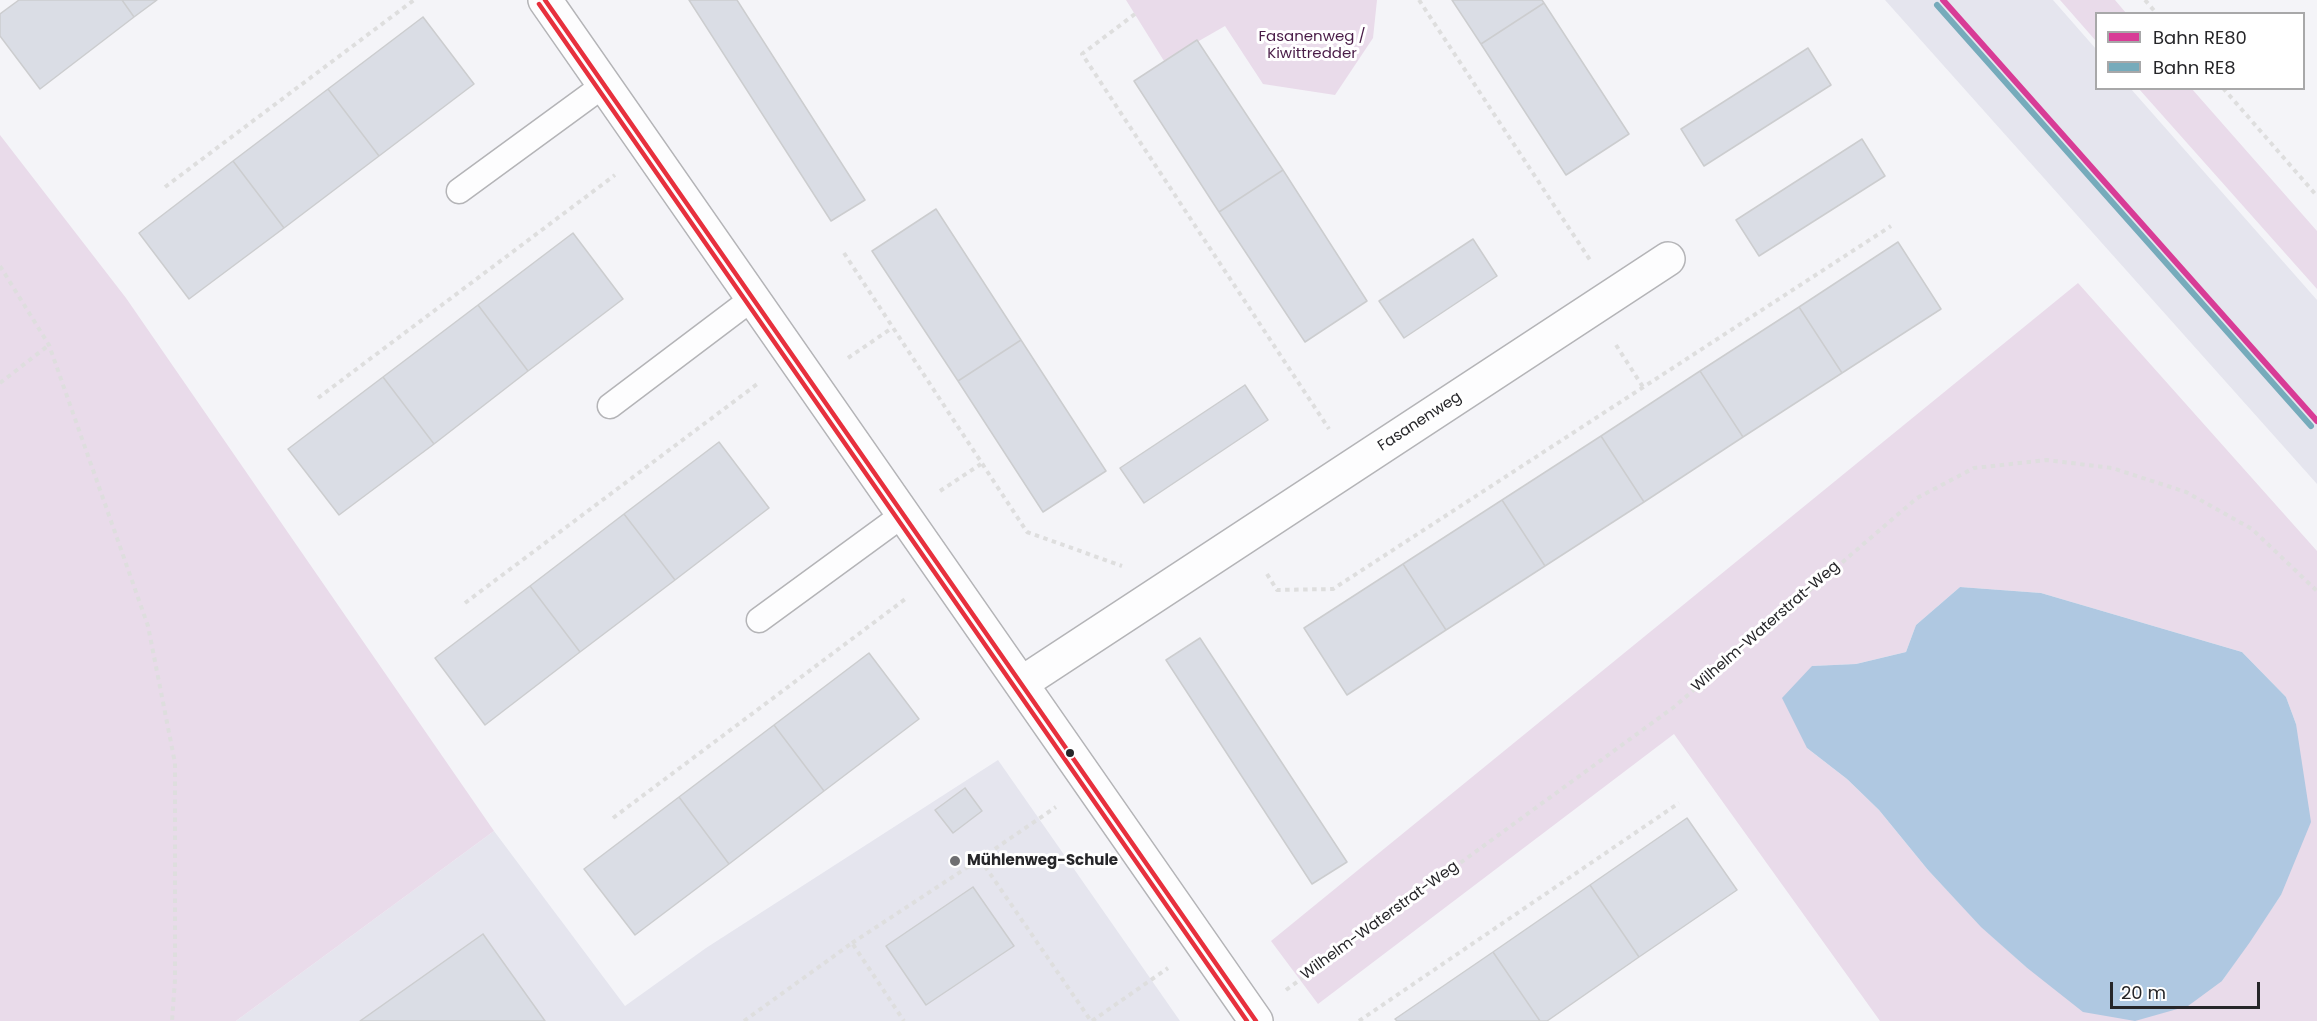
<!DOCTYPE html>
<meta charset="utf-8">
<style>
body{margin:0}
#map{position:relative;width:2317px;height:1021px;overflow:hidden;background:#f4f4f8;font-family:Poppins,sans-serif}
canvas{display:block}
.legend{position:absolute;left:2095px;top:12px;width:210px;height:78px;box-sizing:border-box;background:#fff;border:2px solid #a8a8a9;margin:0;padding:8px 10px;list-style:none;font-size:18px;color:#262629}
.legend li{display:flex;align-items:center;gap:12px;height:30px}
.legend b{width:30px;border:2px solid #a8a8a9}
.scale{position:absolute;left:2110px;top:982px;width:150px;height:27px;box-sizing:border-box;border:3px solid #262629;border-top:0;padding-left:8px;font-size:18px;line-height:21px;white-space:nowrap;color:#262629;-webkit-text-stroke:4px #fff;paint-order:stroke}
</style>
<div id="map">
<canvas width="2317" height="1021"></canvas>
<ul class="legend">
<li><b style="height:8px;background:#d83c96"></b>Bahn RE80</li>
<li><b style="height:8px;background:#76abbb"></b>Bahn RE8</li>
</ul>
<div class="scale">20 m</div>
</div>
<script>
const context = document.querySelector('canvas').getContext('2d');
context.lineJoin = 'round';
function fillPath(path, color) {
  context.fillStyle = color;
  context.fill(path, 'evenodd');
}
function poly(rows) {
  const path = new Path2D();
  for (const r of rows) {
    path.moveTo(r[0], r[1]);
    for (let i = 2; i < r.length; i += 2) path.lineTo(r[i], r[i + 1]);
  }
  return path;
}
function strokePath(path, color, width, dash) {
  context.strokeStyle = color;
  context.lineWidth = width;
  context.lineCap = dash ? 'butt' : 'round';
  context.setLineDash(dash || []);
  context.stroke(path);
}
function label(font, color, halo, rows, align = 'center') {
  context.font = font + ' Poppins,sans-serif';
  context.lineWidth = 6;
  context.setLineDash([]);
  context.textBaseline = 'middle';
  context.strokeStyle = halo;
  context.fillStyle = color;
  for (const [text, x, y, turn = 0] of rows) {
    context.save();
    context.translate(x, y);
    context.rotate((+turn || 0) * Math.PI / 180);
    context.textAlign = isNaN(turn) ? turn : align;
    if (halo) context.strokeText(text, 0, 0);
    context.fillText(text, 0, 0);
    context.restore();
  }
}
const built = poly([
 [1885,0,2053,0,2096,49,2096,88,2131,89,2317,300,2317,484],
 [998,760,1180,1021,236,1021,494,831,625,1006,706,948]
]);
const green = poly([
 [1126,0,1377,0,1373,38,1335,95,1263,84,1225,26,1164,61],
 [2060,0,2115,0,2126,13,2096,14,2096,41],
 [2139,89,2192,89,2317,231,2317,289],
 [0,135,126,298,494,831,236,1021,0,1021],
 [2078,283,2317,551,2317,1021,1880,1021,1674,734,1318,1004,1271,941],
 [1960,587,2041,593,2242,652,2286,697,2296,724,2281,895,2222,981,2026,967,1981,926,1928,870,1879,810,1847,779,1807,748,1812,666,1856,664,1906,652,1916,625]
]);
const water = poly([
 [1960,587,2041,593,2242,652,2286,697,2296,724,2311,822,2281,895,2250,942,2222,981,2188,1006,2135,1021,2083,1012,2026,967,1981,927,1928,870,1879,810,1847,779,1807,748,1782,698,1812,666,1856,664,1906,652,1916,625]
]);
const building = poly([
 [19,0,122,0,134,17,40,89,0,36,0,14,19,0],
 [122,0,157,0,134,17,122,0],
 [689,0,737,0,865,200,831,221,689,0],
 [1452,0,1542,0,1544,3,1481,44,1452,0],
 [1544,3,1629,134,1566,175,1481,44,1544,3],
 [423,17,474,84,379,156,328,89,423,17],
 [1197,40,1283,170,1219,212,1134,81,1197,40],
 [1808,48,1831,85,1704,166,1681,129,1808,48],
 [328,89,379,156,284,228,233,161,328,89],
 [1862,139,1885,176,1759,256,1736,220,1862,139],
 [233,161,284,228,189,299,139,233,233,161],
 [1283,170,1367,301,1305,342,1219,212,1283,170],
 [936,209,1021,340,958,381,872,251,936,209],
 [573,233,623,299,528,371,478,305,573,233],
 [1473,239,1497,276,1404,338,1379,301,1473,239],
 [1898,242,1941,309,1842,373,1799,307,1898,242],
 [478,305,528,371,434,444,383,377,478,305],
 [1799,307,1842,373,1743,437,1700,371,1799,307],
 [1021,340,1106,471,1043,512,958,381,1021,340],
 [1700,371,1743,437,1644,502,1601,436,1700,371],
 [383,377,434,444,339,515,288,449,383,377],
 [1245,385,1268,420,1144,503,1120,468,1245,385],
 [1601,436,1644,502,1545,566,1502,500,1601,436],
 [719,442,769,508,675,580,624,514,719,442],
 [1502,500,1545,566,1446,630,1403,564,1502,500],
 [624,514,675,580,580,652,530,586,624,514],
 [1403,564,1446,630,1347,695,1304,628,1403,564],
 [530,586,580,652,485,725,435,658,530,586],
 [1200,638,1347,862,1312,884,1166,660,1200,638],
 [869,653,919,719,824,791,774,725,869,653],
 [774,725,824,791,729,864,679,797,774,725],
 [965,788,982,811,953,833,935,810,965,788],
 [679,797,729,864,635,935,584,869,679,797],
 [1687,818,1737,890,1639,957,1590,885,1687,818],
 [1590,885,1639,957,1547,1021,1540,1021,1493,952,1590,885],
 [973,887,1014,946,926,1005,886,946,973,887],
 [483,934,545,1021,360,1021,483,934],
 [1493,952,1540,1021,1397,1021,1395,1019,1493,952]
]);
const path = poly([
 [1419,0,1590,260],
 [2145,0,2157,14],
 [1135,14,1082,54,1329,429],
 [2223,88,2317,196],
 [165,187,414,0],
 [844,253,1027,532,1122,566],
 [0,266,49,345,148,626,175,763,175,980,172,1021],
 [1616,345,1643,387],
 [848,358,892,328],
 [0,383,49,345],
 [318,398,615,175],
 [940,491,981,464],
 [1267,574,1277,590,1333,589,1891,226],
 [465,603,760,382],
 [613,818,908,597],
 [980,859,1056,807],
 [852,943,980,859,1091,1021],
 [1286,990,1674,707,1917,498,1974,468,2046,460,2112,468,2186,492,2252,529,2317,591],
 [744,1021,852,943,904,1021],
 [1092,1021,1168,968],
 [1359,1021,1679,803]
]);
const lane = poly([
 [459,191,604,85],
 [610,406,753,298],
 [759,620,904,514]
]);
const street = poly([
 [545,0,1256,1021],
 [1022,683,1668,259]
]);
const bus1 = poly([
 [545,0,1256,1021]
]);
const bus2 = poly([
 [539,4,1247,1021]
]);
const rail1 = poly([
 [1943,0,2317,421]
]);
const rail2 = poly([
 [1937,5,2311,426]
]);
const markers = [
 [1070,753,5,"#262629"],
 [955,861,6,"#6e6e71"]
];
const parkNames = [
 ["Fasanenweg /",1312,37],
 ["Kiwittredder",1312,54]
];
const streetNames = [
 ["Fasanenweg",1420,422,-33],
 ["Wilhelm-Waterstrat-Weg",1766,627,-41],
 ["Wilhelm-Waterstrat-Weg",1380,921,-36]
];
const poiNames = [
 ["Mühlenweg-Schule",967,861]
];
fillPath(built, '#e5e5ee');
fillPath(green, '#e9dbea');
fillPath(water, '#afc8e1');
fillPath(building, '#dadde5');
strokePath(building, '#cccdcf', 1.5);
strokePath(lane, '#b4b4b7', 27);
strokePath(street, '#b4b4b7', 36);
strokePath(path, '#dedede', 4, [4.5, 4.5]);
strokePath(lane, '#fdfdfe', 24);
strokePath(street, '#fdfdfe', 33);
strokePath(bus1, '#e7303d', 4.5);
strokePath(bus2, '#e7303d', 4.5);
strokePath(rail1, '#d83c96', 6);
strokePath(rail2, '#76abbb', 6);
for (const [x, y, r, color] of markers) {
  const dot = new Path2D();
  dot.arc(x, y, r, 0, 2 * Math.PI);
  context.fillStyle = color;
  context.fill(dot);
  strokePath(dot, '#fff', 2);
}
label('15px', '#491c47', '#fff', parkNames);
label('15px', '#262629', '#fff', streetNames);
label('bold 15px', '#262629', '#fff', poiNames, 'left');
</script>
